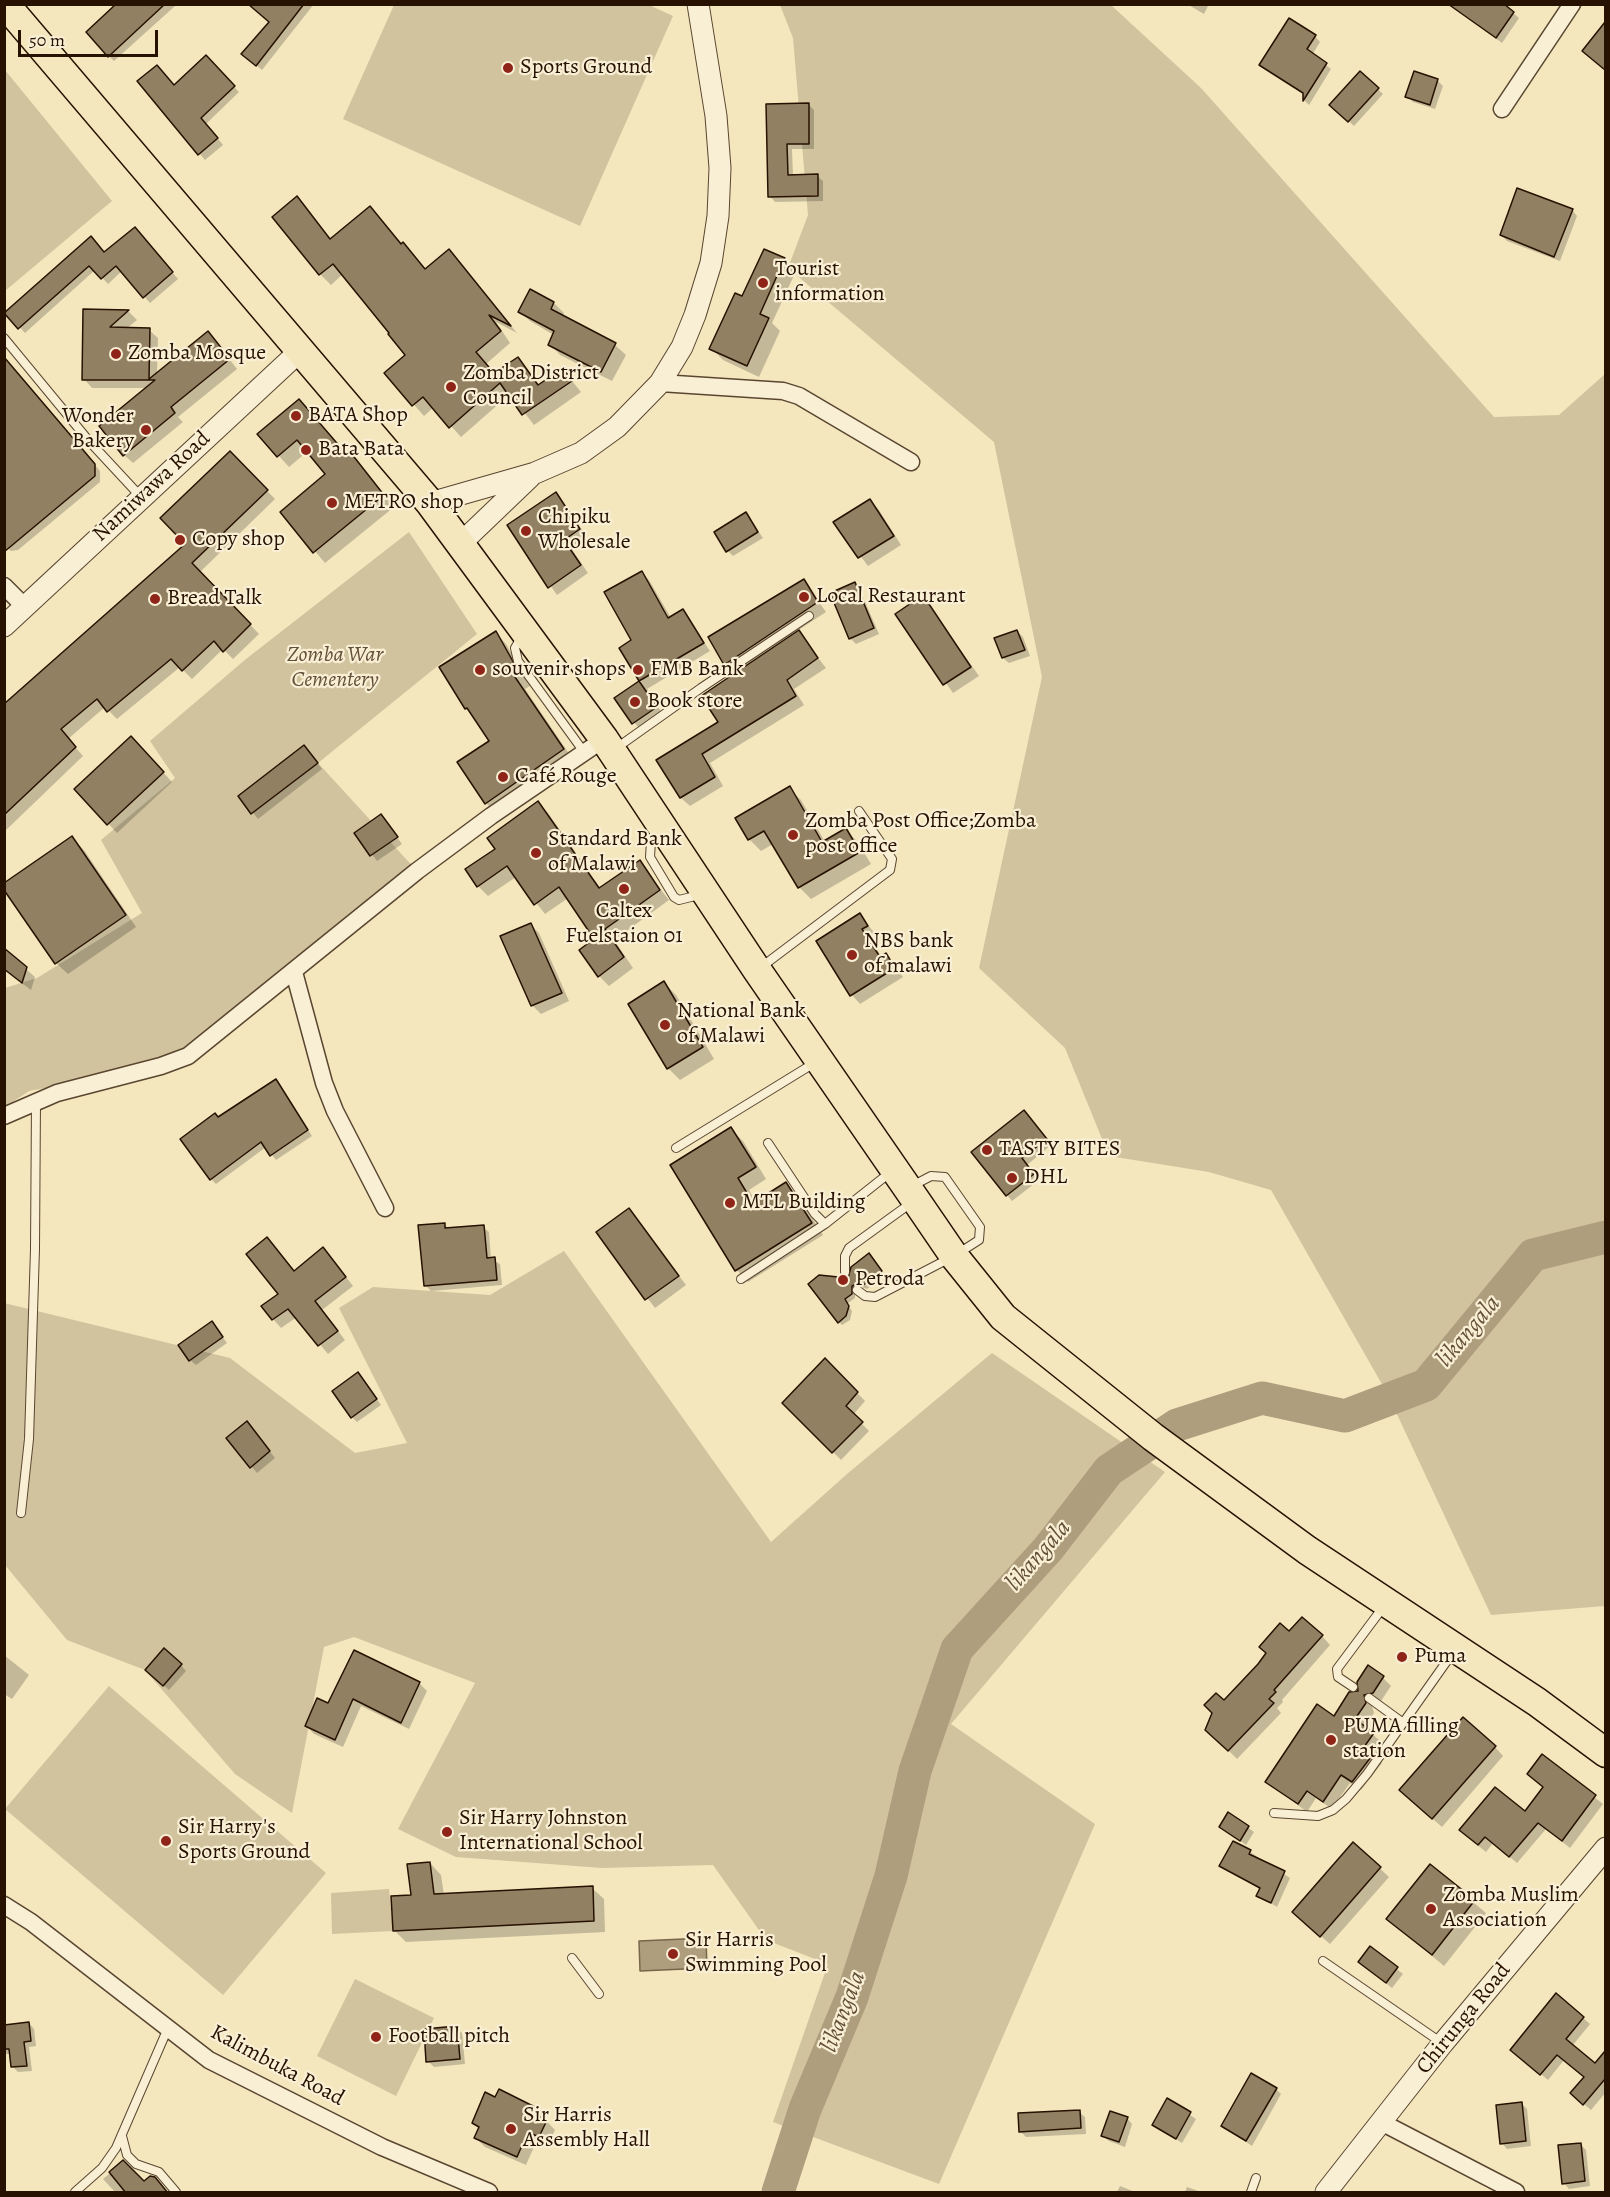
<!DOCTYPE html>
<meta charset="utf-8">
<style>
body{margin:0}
#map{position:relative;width:1610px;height:2197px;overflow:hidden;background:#f4e7be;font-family:Alegreya,serif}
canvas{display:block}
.frame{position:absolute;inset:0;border:6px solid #271100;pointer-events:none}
.scale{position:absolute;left:18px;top:30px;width:140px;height:27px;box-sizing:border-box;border:3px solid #271100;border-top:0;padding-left:8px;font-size:18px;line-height:21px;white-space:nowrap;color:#271100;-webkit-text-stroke:4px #f8efd5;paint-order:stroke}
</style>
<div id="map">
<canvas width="1610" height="2197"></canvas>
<div class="frame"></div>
<div class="scale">50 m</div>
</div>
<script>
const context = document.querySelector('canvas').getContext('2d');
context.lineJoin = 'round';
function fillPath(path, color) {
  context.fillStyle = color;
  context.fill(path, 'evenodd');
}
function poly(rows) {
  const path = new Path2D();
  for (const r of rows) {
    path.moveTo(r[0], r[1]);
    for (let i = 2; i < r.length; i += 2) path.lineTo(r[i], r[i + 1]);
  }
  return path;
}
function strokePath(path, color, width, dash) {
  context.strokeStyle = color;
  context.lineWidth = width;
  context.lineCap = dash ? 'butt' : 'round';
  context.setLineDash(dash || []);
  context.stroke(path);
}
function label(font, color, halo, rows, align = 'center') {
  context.font = font + ' Alegreya,serif';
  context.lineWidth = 4.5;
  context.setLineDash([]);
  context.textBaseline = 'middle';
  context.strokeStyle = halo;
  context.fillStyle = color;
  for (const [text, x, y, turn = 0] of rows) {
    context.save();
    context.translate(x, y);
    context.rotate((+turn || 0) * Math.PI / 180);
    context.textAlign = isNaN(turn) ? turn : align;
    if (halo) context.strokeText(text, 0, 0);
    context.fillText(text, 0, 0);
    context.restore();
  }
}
const green = poly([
 [647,4,673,16,580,226,343,119,394,5],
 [780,5,1111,5,1201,88,1494,417,1559,415,1605,374,1605,1606,1491,1615,1387,1393,1271,1190,1209,1172,1109,1156,1065,1048,979,968,1042,677,994,442,788,268,808,215,793,38],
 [5,70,112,201,5,291,4,291],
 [409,532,477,634,318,763,417,871,190,1062,29,1091,5,1107,5,988,37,978,142,913,101,840,175,778,150,741,246,659],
 [564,1251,771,1542,847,1474,992,1353,1165,1472,951,1724,1095,1824,939,2184,773,2122,828,1964,766,1940,713,1865,602,1868,456,1857,398,1829,475,1683,354,1637,324,1647,292,1813,235,1774,145,1670,67,1640,5,1565,4,1303,230,1358,355,1453,407,1443,339,1308,373,1287,490,1295],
 [109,1686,326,1873,223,1995,5,1809],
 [389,1889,393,1931,332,1934,331,1893],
 [355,1979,434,2018,396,2096,317,2056]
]);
const water = poly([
 [706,1938,707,1968,640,1971,639,1941,706,1938]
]);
const shadow = poly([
 [118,4,175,6,114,61,109,56],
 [284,4,314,4,262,70,249,59],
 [1187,4,1209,4,1204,14],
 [1449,4,1513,13,1519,18,1502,43],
 [1315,36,1320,42,1312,55,1331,69,1309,105,1304,100,1304,94,1261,64],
 [206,57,239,92,206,124,223,145,205,160,139,81,175,87],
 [1360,73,1383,94,1354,126,1331,104],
 [1437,80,1443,86,1435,109,1413,102,1407,96],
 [808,104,814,110,814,149,792,149,793,176,817,176,823,181,823,201,775,202,770,196,767,105],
 [296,199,332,240,370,208,426,270,449,251,517,333,496,322,510,343,486,364,495,374,518,358,540,386,563,370,581,392,534,425,510,394,461,437,434,407,424,416,386,373,407,355,343,274,331,285,320,274],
 [1572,210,1577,216,1560,261,1507,241,1501,235],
 [140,234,178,279,150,303,122,271,108,284,95,270,25,333,6,312],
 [784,260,796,271,772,323,780,331,759,377,723,360,711,348,743,298],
 [554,303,564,313,562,317,615,345,626,355,612,381,560,355,550,344,554,335,530,321,519,311],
 [85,310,129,312,137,320,126,329,149,330,158,338,157,375,216,342,237,369,178,417,183,422,133,463,124,455,148,388,92,388,84,379],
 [4,358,100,471,100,482,18,550,11,551,4,544],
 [298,401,348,457,351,455,361,466,394,507,325,563,282,512,328,474,308,451,289,467,259,434],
 [230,453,275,499,200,572,259,634,233,659,223,649,192,679,180,667,117,719,105,707,68,739,83,756,4,832,4,707,187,544],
 [556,494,587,537,571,548,588,573,557,595,509,525],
 [870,501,879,510,901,545,868,566,835,523],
 [746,514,763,538,733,556,728,551],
 [642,573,649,580,671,618,683,611,710,651,647,689,664,716,641,731,616,698,642,681,621,649,633,641],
 [804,581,826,612,797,631,826,668,794,689,804,705,710,763,723,786,690,806,681,798,658,761,720,723,736,674,725,664],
 [855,584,860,590,879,634,856,644,850,638],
 [923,597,979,676,953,693,898,614],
 [1017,631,1023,637,1030,656,1009,663,1003,658],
 [496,633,506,644,530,686,525,689,574,761,497,814,486,803,491,741,466,708],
 [140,747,172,782,117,833,76,789],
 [309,752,322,769,258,819,240,796],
 [789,788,801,800,825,842,846,830,857,841,871,864,811,899,799,887,773,844,761,851,749,839],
 [538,803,548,813,601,889,639,862,669,900,614,940,633,968,609,986,599,976,596,939,568,898,545,914,516,877,488,896,478,886,497,849],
 [381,816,402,844,377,861,356,833],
 [72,838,84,850,136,927,68,974,56,963],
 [860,915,876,935,870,938,882,958,886,955,903,977,860,1004,852,995],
 [531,925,539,933,569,1001,541,1014,532,1005],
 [4,950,35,977,31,990,4,970],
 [664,983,676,995,714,1059,680,1080,668,1068],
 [276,1081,312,1136,276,1160,266,1147,216,1184,211,1179,218,1118],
 [1030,1118,1051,1145,1027,1165,1039,1180,1012,1201,973,1153],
 [731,1129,743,1141,766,1179,749,1190,756,1203,786,1184,798,1196,823,1235,748,1282,737,1270],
 [629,1210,686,1285,655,1308,598,1233],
 [444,1224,449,1229,483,1227,489,1232,491,1259,500,1264,502,1285,431,1291,425,1285],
 [267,1239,295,1272,331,1258,353,1286,322,1310,345,1340,328,1354,297,1317,281,1328,273,1319,280,1294],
 [872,1259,884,1275,867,1289,862,1287,855,1289,855,1298,847,1304,852,1311,850,1320,842,1325,839,1322,849,1279],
 [212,1323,227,1343,196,1365,190,1360],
 [825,1360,865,1401,853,1415,869,1431,841,1460,784,1403],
 [363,1380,381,1405,357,1422,352,1417],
 [252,1429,275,1458,257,1473,228,1438],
 [1290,1633,1322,1636,1330,1645,1282,1700,1283,1702,1277,1708,1281,1713,1237,1759,1207,1729,1224,1702],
 [354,1652,419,1683,427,1691,409,1729,361,1706,343,1747,314,1734,306,1726,329,1705],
 [4,1655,29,1675,12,1699,4,1694],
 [181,1665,186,1671,169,1690,152,1675],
 [1383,1678,1391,1686,1381,1701,1371,1703,1374,1713,1364,1728,1382,1742,1373,1755,1382,1763,1361,1790,1350,1783,1332,1809,1316,1798,1307,1812,1267,1782,1360,1692],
 [1495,1747,1503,1756,1442,1827,1410,1799],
 [1542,1756,1603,1804,1570,1848,1546,1829,1517,1863,1493,1843,1486,1852,1469,1838,1525,1813,1544,1788,1529,1774],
 [1229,1814,1254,1832,1246,1845,1221,1827],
 [1354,1844,1389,1877,1330,1944,1303,1921],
 [1250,1852,1290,1878,1277,1907,1258,1895,1261,1890,1221,1865],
 [430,1863,441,1875,444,1895,592,1888,604,1899,605,1932,406,1942,394,1930],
 [1430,1866,1486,1913,1444,1966,1388,1919],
 [1370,1948,1403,1974,1392,1988,1366,1967],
 [1583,2018,1590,2024,1573,2045,1596,2065,1606,2054,1606,2092,1591,2110,1578,2099,1585,2077,1564,2060,1548,2080,1519,2056],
 [29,2023,34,2029,36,2046,29,2047,32,2071,18,2072,13,2067,11,2054,4,2054,4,2026],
 [456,2028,462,2033,465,2064,434,2067,428,2061],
 [1276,2089,1281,2094,1252,2146,1223,2126],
 [496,2099,536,2110,555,2130,548,2145,537,2140,526,2165,485,2147,476,2138,480,2129,473,2123],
 [1168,2100,1196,2119,1182,2143,1154,2125],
 [1522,2104,1527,2109,1531,2146,1507,2149,1502,2143],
 [1079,2112,1085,2117,1086,2134,1026,2137,1020,2131],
 [1127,2118,1132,2124,1125,2147,1109,2141,1103,2136],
 [1580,2144,1586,2150,1590,2186,1569,2189,1564,2183],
 [123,2162,144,2183,167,2192,115,2192,103,2179],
 [1120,2186,1135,2192,1117,2192],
 [1187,2187,1201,2192,1185,2192]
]);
const river = poly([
 [778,2192,805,2109,852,1997,891,1876,915,1771,957,1649,1048,1549,1109,1470,1177,1425,1262,1398,1345,1416,1426,1385,1533,1255,1606,1237]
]);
const building = poly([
 [116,4,165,4,108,57,86,32,116,4],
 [248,4,304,4,256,66,241,54,269,22,248,4],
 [1448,4,1504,4,1514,12,1496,38,1448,4],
 [1289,18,1316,35,1307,49,1327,63,1303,101,1303,93,1259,65,1289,18],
 [1605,22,1605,70,1582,51,1605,22],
 [206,55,235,86,201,118,218,138,198,155,137,81,157,65,174,85,206,55],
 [1360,71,1379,88,1348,122,1329,105,1360,71],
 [1414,71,1438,79,1430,105,1405,97,1414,71],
 [809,103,809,144,787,144,788,175,818,174,818,196,768,197,766,104,809,103],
 [1517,188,1573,209,1554,257,1500,235,1517,188],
 [297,196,330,239,370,206,401,244,403,242,425,269,449,249,511,326,489,315,501,331,476,352,494,373,518,357,538,385,563,368,572,381,522,415,500,383,449,428,423,397,412,406,384,373,405,355,388,334,389,333,333,264,319,275,272,217,297,196],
 [135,227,173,272,143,298,116,266,101,279,89,266,18,329,4,313,91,236,104,252,135,227],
 [764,249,785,258,760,314,769,318,747,366,709,349,735,293,742,296,764,249],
 [530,289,554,302,551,309,616,343,601,372,548,345,554,331,518,312,530,289],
 [83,309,129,310,110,327,150,328,149,379,208,331,230,359,171,407,175,413,123,456,99,426,155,380,82,380,83,309],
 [4,357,95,464,95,476,4,552,4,357],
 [299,399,348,456,351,453,384,495,313,553,280,512,325,474,297,440,277,457,257,434,299,399],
 [230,451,268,490,192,563,251,624,223,652,214,641,182,671,171,659,107,712,97,699,61,729,76,747,4,815,4,704,185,544,160,518,230,451],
 [556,492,580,529,564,540,581,565,548,588,507,525,556,492],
 [870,499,894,536,858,558,833,522,870,499],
 [746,512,758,532,726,552,714,532,746,512],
 [642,571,668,618,683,609,704,643,639,681,619,648,631,640,604,592,642,571],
 [804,579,818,602,724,665,708,637,804,579],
 [855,582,874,628,849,639,830,593,855,582],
 [923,595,971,667,943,685,895,614,923,595],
 [799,630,818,658,787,680,796,696,702,754,715,777,680,798,656,760,718,722,701,696,799,630],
 [1017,630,1025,650,1002,658,994,638,1017,630],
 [496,631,520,674,515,677,564,749,485,804,457,762,489,741,467,708,465,709,439,667,496,631],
 [639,681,657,707,632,724,614,698,639,681],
 [131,736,164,772,107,825,74,789,131,736],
 [304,745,318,763,251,814,238,796,304,745],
 [790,786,822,842,846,828,860,852,798,888,764,831,748,840,735,818,790,786],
 [538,801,599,888,640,860,660,890,605,929,624,957,598,977,579,950,594,939,559,887,534,905,507,866,477,887,465,869,495,849,487,838,538,801],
 [381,814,398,837,370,856,354,833,381,814],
 [72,836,126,915,55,964,4,890,4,883,72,836],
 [860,913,868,926,862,929,880,957,886,953,895,968,850,996,816,941,860,913],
 [531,923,562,993,531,1006,500,936,531,923],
 [4,948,27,967,22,983,4,969,4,948],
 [664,981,703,1047,667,1069,628,1004,664,981],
 [276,1079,308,1130,270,1156,261,1142,210,1180,180,1139,215,1113,218,1117,276,1079],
 [1024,1110,1047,1139,1022,1158,1034,1174,1006,1196,971,1152,1024,1110],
 [731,1127,756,1167,738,1178,753,1203,786,1182,812,1223,735,1271,670,1165,731,1127],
 [629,1208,679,1276,645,1300,596,1232,629,1208],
 [445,1223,445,1228,484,1225,487,1258,495,1257,497,1280,424,1286,418,1225,445,1223],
 [267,1237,294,1271,323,1247,346,1277,315,1301,338,1331,318,1346,288,1309,272,1320,261,1306,278,1294,246,1254,267,1237],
 [869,1253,882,1271,862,1286,857,1284,852,1286,852,1294,845,1299,849,1306,846,1316,838,1323,808,1284,819,1275,848,1278,851,1267,869,1253],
 [212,1321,223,1337,189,1361,178,1345,212,1321],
 [825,1358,858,1392,846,1406,863,1422,832,1453,782,1403,825,1358],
 [358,1372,377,1399,351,1418,332,1391,358,1372],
 [247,1421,270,1451,250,1468,226,1438,247,1421],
 [1302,1617,1323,1635,1274,1690,1276,1692,1269,1699,1274,1703,1228,1751,1205,1730,1212,1713,1204,1705,1216,1693,1224,1700,1258,1664,1266,1653,1259,1647,1280,1623,1289,1631,1302,1617],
 [164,1648,182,1664,163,1686,145,1670,164,1648],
 [354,1650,420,1682,401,1723,353,1699,335,1740,305,1726,317,1698,328,1703,354,1650],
 [1368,1665,1384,1676,1373,1693,1364,1695,1366,1703,1355,1719,1374,1733,1364,1747,1374,1753,1352,1782,1341,1775,1323,1802,1307,1791,1298,1804,1265,1782,1317,1704,1334,1716,1349,1692,1358,1691,1357,1682,1368,1665],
 [1463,1717,1496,1746,1432,1819,1399,1790,1463,1717],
 [1542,1754,1596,1795,1562,1841,1538,1823,1509,1857,1485,1837,1478,1845,1459,1830,1495,1787,1525,1811,1543,1787,1527,1774,1542,1754],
 [1228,1812,1249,1826,1240,1841,1219,1827,1228,1812],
 [1233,1841,1251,1850,1249,1854,1285,1871,1271,1903,1256,1896,1260,1888,1219,1866,1233,1841],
 [1353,1842,1381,1867,1320,1937,1292,1912,1353,1842],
 [430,1862,434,1894,593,1886,594,1921,393,1931,391,1896,411,1895,407,1864,430,1862],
 [1430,1864,1475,1900,1432,1955,1386,1919,1430,1864],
 [1370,1946,1398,1967,1386,1983,1358,1962,1370,1946],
 [1556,1993,1584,2017,1566,2039,1595,2063,1605,2051,1605,2079,1583,2105,1570,2093,1584,2077,1557,2055,1540,2075,1510,2050,1556,1993],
 [29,2022,31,2041,24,2042,27,2066,11,2067,9,2049,4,2049,4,2025,29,2022],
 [457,2026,460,2059,426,2062,424,2029,457,2026],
 [1251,2073,1277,2088,1246,2141,1221,2126,1251,2073],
 [499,2089,537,2108,534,2114,547,2120,539,2137,528,2132,517,2157,474,2138,479,2127,472,2123,485,2092,495,2097,499,2089],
 [1167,2098,1191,2112,1176,2139,1152,2125,1167,2098],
 [1522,2102,1526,2141,1500,2144,1496,2105,1522,2102],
 [1080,2110,1081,2128,1019,2132,1018,2113,1080,2110],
 [1110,2111,1128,2117,1119,2142,1101,2136,1110,2111],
 [1581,2143,1585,2181,1562,2184,1558,2145,1581,2143],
 [123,2160,144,2181,150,2176,155,2177,168,2193,126,2193,109,2172,123,2160]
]);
const service = poly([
 [4,338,89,441,141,497],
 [522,636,515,648,518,661,584,752],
 [615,749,701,688,809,616],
 [659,830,651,841,650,857,674,897,679,900,703,894],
 [760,968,890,870,892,859,859,811],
 [768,1143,815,1214,825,1224],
 [676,1148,816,1062],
 [845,1272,845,1256,849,1248,911,1203],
 [741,1279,825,1224,892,1171],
 [857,1290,865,1296,875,1297,954,1256,979,1240,980,1227,945,1177,931,1176,912,1186],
 [21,1513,29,1439,35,1249,36,1101],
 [1353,1687,1338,1677,1337,1669,1384,1606],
 [1369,1698,1402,1722],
 [1274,1813,1318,1816,1333,1810,1346,1799,1367,1774,1454,1651],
 [572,1958,599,1994],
 [1323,1961,1442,2043],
 [122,2136,127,2155,136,2164,159,2172,176,2192],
 [75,2192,102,2168,116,2148,168,2028],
 [1251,2192,1256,2178]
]);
const minor = poly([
 [1502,109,1572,4],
 [660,383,783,391,799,396,911,462],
 [4,586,25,607],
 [294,972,324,1083,335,1111,385,1208],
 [4,1116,57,1093,161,1066,188,1056,417,871,491,816,604,739],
 [4,1905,31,1922,209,2060,382,2147,489,2192],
 [1381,2122,1516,2192]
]);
const tertiary = poly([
 [430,503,535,473,581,453,617,427,660,383,682,347,695,315,711,263,718,216,720,168,716,116,698,4],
 [460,544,530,477],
 [4,626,301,350],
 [1326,2192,1443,2043,1606,1848]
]);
const trunk = poly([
 [5,4,430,503,604,739,757,970,915,1199,954,1256,1003,1317,1153,1437,1307,1550,1537,1702,1606,1753]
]);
const markers = [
 [508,68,6,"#8f2418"],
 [763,283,6,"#8f2418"],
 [116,354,6,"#8f2418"],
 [451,387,6,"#8f2418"],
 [296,416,6,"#8f2418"],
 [146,430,6,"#8f2418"],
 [306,450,6,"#8f2418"],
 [332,503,6,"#8f2418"],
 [526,531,6,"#8f2418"],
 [180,540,6,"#8f2418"],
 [804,597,6,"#8f2418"],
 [155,599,6,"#8f2418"],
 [480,670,6,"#8f2418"],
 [638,670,6,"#8f2418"],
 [635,702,6,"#8f2418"],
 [503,777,6,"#8f2418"],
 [793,835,6,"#8f2418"],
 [536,853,6,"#8f2418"],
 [624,889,6,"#8f2418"],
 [852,955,6,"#8f2418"],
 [665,1025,6,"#8f2418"],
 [987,1150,6,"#8f2418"],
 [1012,1178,6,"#8f2418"],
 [730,1203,6,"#8f2418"],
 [843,1280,6,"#8f2418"],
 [1402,1657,6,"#8f2418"],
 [1331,1740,6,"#8f2418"],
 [447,1832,6,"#8f2418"],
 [166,1841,6,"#8f2418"],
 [1431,1909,6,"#8f2418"],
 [673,1954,6,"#8f2418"],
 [376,2037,6,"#8f2418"],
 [511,2129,6,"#8f2418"]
];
const poiNames = [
 ["Sports Ground",520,68],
 ["Tourist",775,270],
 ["information",775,295],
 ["Zomba Mosque",128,354],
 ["Zomba District",463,374],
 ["Council",463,399],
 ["BATA Shop",308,416],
 ["Wonder",134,417,"right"],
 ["Bakery",134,442,"right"],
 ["Bata Bata",318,450],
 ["METRO shop",344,503],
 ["Chipiku",538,518],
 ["Wholesale",538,543],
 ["Copy shop",192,540],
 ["Local Restaurant",816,597],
 ["Bread Talk",167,599],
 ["souvenir shops",492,670],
 ["FMB Bank",650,670],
 ["Book store",647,702],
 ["Café Rouge",515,777],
 ["Zomba Post Office;Zomba",805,822],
 ["post office",805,847],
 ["Standard Bank",548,840],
 ["of Malawi",548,865],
 ["Caltex",624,912,"center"],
 ["Fuelstaion 01",624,937,"center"],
 ["NBS bank",864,942],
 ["of malawi",864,967],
 ["National Bank",677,1012],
 ["of Malawi",677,1037],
 ["TASTY BITES",999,1150],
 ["DHL",1024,1178],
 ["MTL Building",742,1203],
 ["Petroda",855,1280],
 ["Puma",1414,1657],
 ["PUMA filling",1343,1727],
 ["station",1343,1752],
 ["Sir Harry Johnston",459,1819],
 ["International School",459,1844],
 ["Sir Harry's",178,1828],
 ["Sports Ground",178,1853],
 ["Zomba Muslim",1443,1896],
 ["Association",1443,1921],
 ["Sir Harris",685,1941],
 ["Swimming Pool",685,1966],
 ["Football pitch",388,2037],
 ["Sir Harris",523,2116],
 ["Assembly Hall",523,2141]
];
const streetNames = [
 ["Namiwawa Road",152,487,-43],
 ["Chirunga Road",1464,2019,-51],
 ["Kalimbuka Road",277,2066,28]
];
const parkNames = [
 ["Zomba War",335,656],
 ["Cementery",335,681]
];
const waterNames = [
 ["likangala",1469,1332,-50],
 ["likangala",1039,1556,-49],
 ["likangala",844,2012,-69]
];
fillPath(green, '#d1c39e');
fillPath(water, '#ae9e7d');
strokePath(water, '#78664b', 1.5);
fillPath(shadow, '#0003');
strokePath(river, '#ae9e7d', 33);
fillPath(building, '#928063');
strokePath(building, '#271100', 1.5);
strokePath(service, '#5a4630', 10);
strokePath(minor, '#5a4630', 19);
strokePath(tertiary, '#5a4630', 23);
strokePath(trunk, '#271100', 31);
strokePath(service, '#f8efd5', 8);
strokePath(minor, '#f8efd5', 16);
strokePath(tertiary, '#f8efd5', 21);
strokePath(trunk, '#f4e7be', 28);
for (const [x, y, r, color] of markers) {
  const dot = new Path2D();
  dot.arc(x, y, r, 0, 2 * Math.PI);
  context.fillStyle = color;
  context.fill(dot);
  strokePath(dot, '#f8efd5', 2);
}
label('22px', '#271100', '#f8efd5', poiNames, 'left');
label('22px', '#271100', '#f8efd5', streetNames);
label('italic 22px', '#624f37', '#f8efd5', parkNames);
label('italic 24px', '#645038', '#f8efd5', waterNames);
</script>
